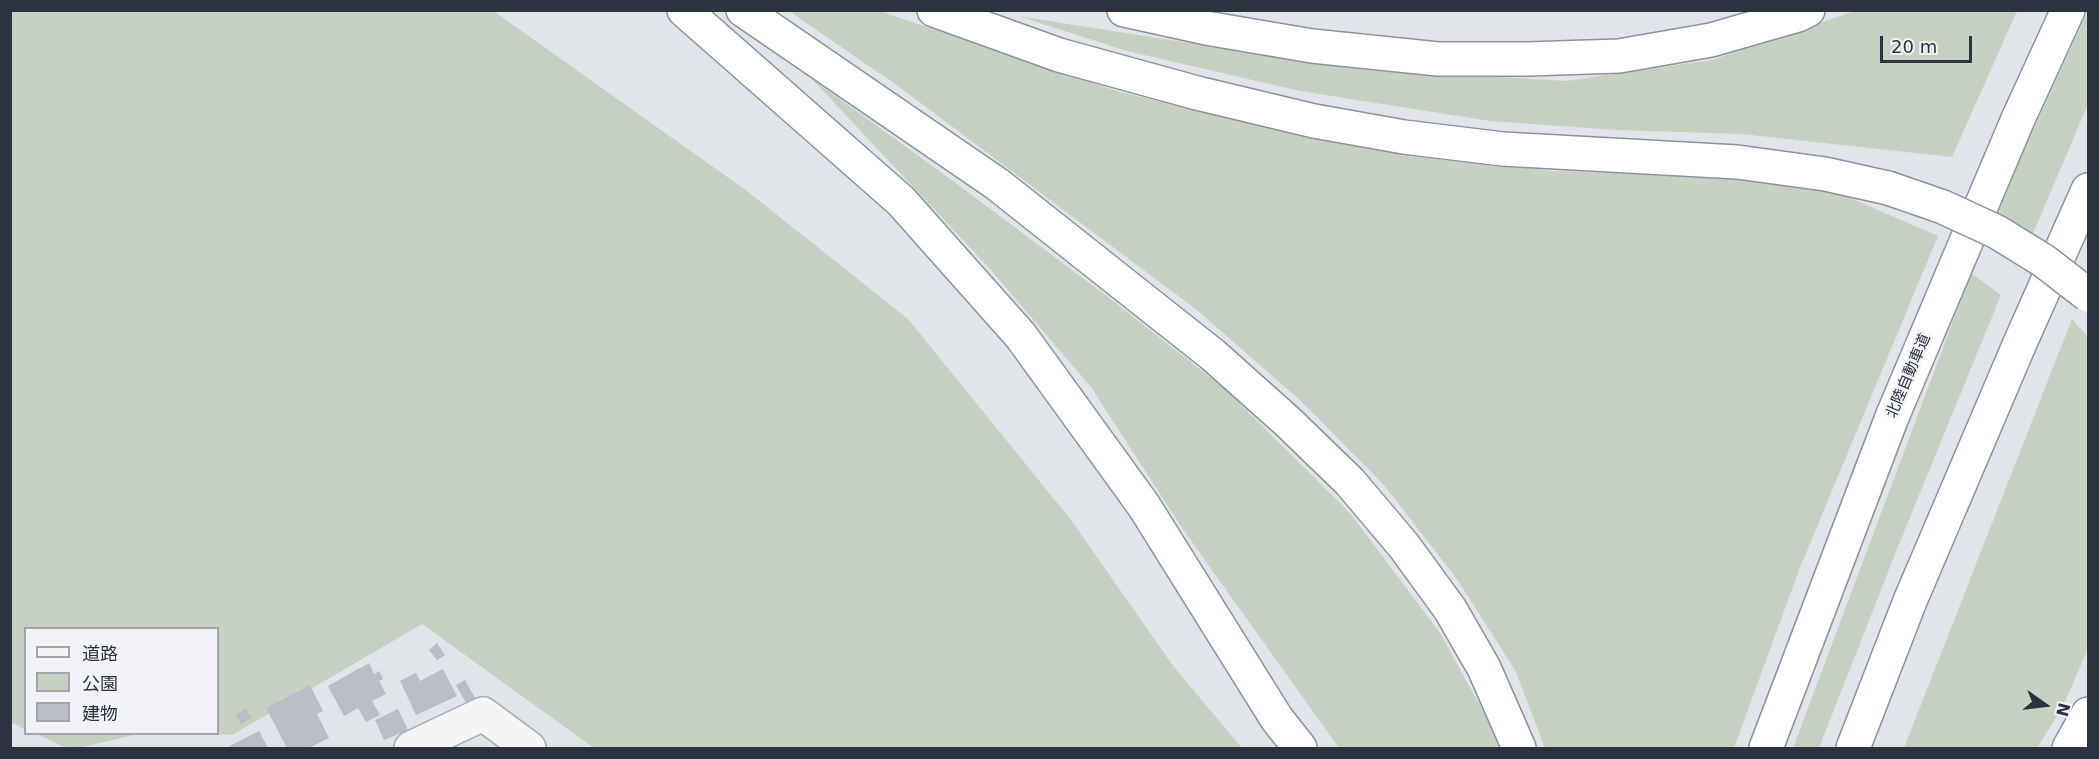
<!DOCTYPE html>
<meta charset="utf-8">
<style>
body{margin:0}
#map{position:relative;width:2099px;height:759px;overflow:hidden;background:#e1e4e8;font-family:"DejaVu Sans","Noto Sans JP",sans-serif}
canvas{display:block}
.frame{position:absolute;inset:0;border:12px solid #2c333e;pointer-events:none}
.legend{position:absolute;left:24px;top:627px;width:195px;height:108px;box-sizing:border-box;background:#f1f3f6;border:2px solid #a2a6ac;margin:0;padding:8px 10px;list-style:none;font-size:18px;color:#2c333e}
.legend li{display:flex;align-items:center;gap:12px;height:30px}
.legend b{width:30px;border:2px solid #a2a6ac}
.north{position:absolute;left:2015px;top:675px;width:60px;height:60px;-webkit-text-stroke:4px #f1f3f6;paint-order:stroke;rotate:104deg;font-size:16px;font-weight:700;line-height:24px;text-align:center;color:#2c333e}
.north::after{content:'';display:block;margin:auto;width:21px;height:27px;background:#2c333e;clip-path:polygon(50% 0,100% 100%,50% 72%,0 100%)}
.scale{position:absolute;left:1880px;top:36px;width:92px;height:27px;box-sizing:border-box;border:3px solid #2c333e;border-top:0;padding-left:8px;font-size:18px;line-height:21px;white-space:nowrap;color:#2c333e;-webkit-text-stroke:4px #f1f3f6;paint-order:stroke}
</style>
<div id="map">
<canvas width="2099" height="759"></canvas>
<div class="frame"></div>
<ul class="legend">
<li><b style="height:8px;background:#f4f5f7"></b>道路</li>
<li><b style="height:16px;background:#c7d1c3"></b>公園</li>
<li><b style="height:16px;background:#b9bec4"></b>建物</li>
</ul>
<div class="north">N</div>
<div class="scale">20 m</div>
</div>
<script>
const context = document.querySelector('canvas').getContext('2d');
context.lineJoin = 'round';
function fillPath(path, color) {
  context.fillStyle = color;
  context.fill(path, 'evenodd');
}
function poly(rows) {
  const path = new Path2D();
  for (const r of rows) {
    path.moveTo(r[0], r[1]);
    for (let i = 2; i < r.length; i += 2) path.lineTo(r[i], r[i + 1]);
  }
  return path;
}
function strokePath(path, color, width, dash) {
  context.strokeStyle = color;
  context.lineWidth = width;
  context.lineCap = dash ? 'butt' : 'round';
  context.setLineDash(dash || []);
  context.stroke(path);
}
function label(font, color, halo, rows, align = 'center') {
  context.font = font + ' "DejaVu Sans","Noto Sans JP",sans-serif';
  context.lineWidth = 4.5;
  context.setLineDash([]);
  context.textBaseline = 'middle';
  context.strokeStyle = halo;
  context.fillStyle = color;
  for (const [text, x, y, turn = 0] of rows) {
    context.save();
    context.translate(x, y);
    context.rotate((+turn || 0) * Math.PI / 180);
    context.textAlign = isNaN(turn) ? turn : align;
    if (halo) context.strokeText(text, 0, 0);
    context.fillText(text, 0, 0);
    context.restore();
  }
}
const green = poly([
 [492,10,747,191,908,319,1071,520,1174,667,1242,748,594,748,422,624,232,735,210,734,218,734,218,628,26,628,25,729,11,722,11,11],
 [789,11,879,11,1120,92,1333,141,1552,171,1728,176,1841,194,1938,236,1799,570,1734,748,1545,748,1515,670,1457,579,1384,485,1301,401,1197,310,898,86],
 [1855,11,2017,11,1952,157,1742,134,1617,130,1490,121,1300,91,1127,51,1018,16,1347,68,1566,81,1712,60],
 [2088,11,2088,104,2031,238,1993,217],
 [811,78,953,181,1104,294,1225,389,1350,513,1440,633,1490,724,1499,748,1339,748,1182,528,1091,387,990,269],
 [1971,273,2001,295,1897,549,1819,748,1793,748],
 [2072,319,2088,337,2088,649,2063,706,2037,748,1904,748],
 [36,734,137,734,79,748,67,748]
]);
const building = poly([
 [437,643,445,655,437,660,429,650],
 [369,663,374,674,379,671,383,679,379,681,386,694,372,701,380,715,366,722,358,708,344,716,328,686],
 [443,669,457,696,416,715,400,681,416,673,420,681],
 [465,680,475,698,466,703,456,685],
 [310,685,323,711,317,714,329,738,309,748,287,748,266,708],
 [246,709,251,718,241,724,236,715],
 [398,709,408,730,384,740,375,720],
 [259,731,268,748,226,748]
]);
const minor = poly([
 [411,748,483,714,529,748]
]);
const highway = poly([
 [684,10,901,201,1021,336,1144,506,1277,719,1300,748],
 [743,10,997,184,1213,355,1288,422,1350,482,1404,546,1450,609,1484,668,1519,748],
 [934,10,1059,55,1197,93,1314,121,1404,137,1503,149,1737,162,1825,174,1888,188],
 [1124,10,1206,28,1312,46,1438,59,1528,59,1619,56,1711,40,1798,15,1808,10],
 [1766,748,1892,417,2018,119,2068,10],
 [1853,748,1910,601,2020,343,2088,190],
 [2069,748,2088,714]
]);
const highwayBridge = poly([
 [1888,188,1943,207,1997,232,2044,261,2088,295]
]);
const streetNames = [
 ["北陸自動車道",1909,376,-67]
];
fillPath(green, '#c7d1c3');
fillPath(building, '#b9bec4');
strokePath(minor, '#a7abb2', 36);
strokePath(highway, '#8a939d', 36);
strokePath(minor, '#f4f5f7', 33);
strokePath(highway, '#fff', 33);
strokePath(highwayBridge, '#8a939d', 36, []);
strokePath(highwayBridge, '#fff', 33);
label('15px', '#2c333e', '#f1f3f6', streetNames);
</script>
